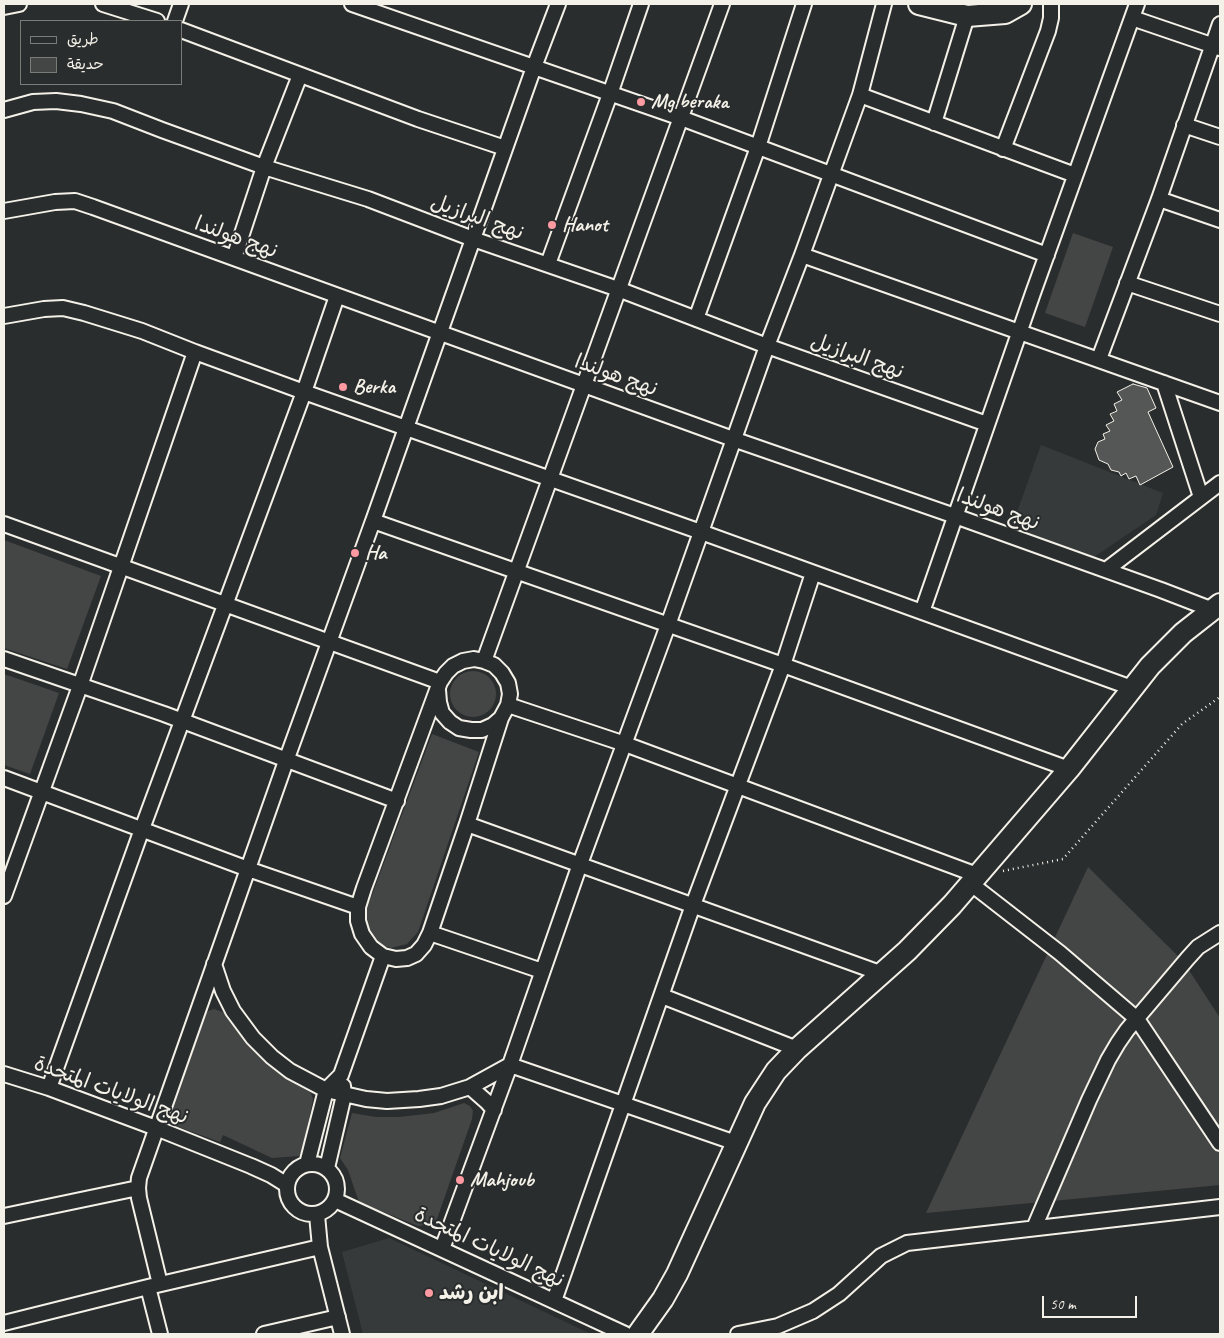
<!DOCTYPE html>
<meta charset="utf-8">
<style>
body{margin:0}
#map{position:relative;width:1224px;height:1338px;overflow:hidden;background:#2a2d2e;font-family:Caveat,"Playpen Sans Arabic",sans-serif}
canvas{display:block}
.frame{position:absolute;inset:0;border:5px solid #f4f1e8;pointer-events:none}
.legend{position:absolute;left:20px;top:20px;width:162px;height:65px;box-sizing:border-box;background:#2a2d2e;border:1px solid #7b7b78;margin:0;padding:6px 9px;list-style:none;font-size:15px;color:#f4f1e8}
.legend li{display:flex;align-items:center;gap:10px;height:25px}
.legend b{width:25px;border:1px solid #7b7b78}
.scale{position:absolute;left:1042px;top:1296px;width:95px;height:22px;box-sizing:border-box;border:2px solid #f4f1e8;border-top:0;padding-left:6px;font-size:15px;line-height:18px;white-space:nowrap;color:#f4f1e8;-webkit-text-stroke:4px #2a2d2e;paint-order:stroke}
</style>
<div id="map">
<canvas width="1224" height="1338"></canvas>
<div class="frame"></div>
<ul class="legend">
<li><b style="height:6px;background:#2a2d2e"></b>طريق</li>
<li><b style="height:14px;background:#444645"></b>حديقة</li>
</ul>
<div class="scale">50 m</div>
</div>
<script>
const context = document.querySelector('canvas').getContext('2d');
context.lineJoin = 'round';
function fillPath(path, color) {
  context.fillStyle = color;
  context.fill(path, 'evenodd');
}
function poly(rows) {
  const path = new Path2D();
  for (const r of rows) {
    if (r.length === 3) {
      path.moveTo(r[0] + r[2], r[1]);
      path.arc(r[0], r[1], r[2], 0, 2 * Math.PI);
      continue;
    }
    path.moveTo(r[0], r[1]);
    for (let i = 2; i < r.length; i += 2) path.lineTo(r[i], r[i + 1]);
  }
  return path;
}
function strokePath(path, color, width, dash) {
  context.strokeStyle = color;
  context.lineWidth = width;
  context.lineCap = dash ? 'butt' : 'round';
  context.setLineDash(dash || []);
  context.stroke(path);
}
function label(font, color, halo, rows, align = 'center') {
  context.font = font + ' Caveat,"Playpen Sans Arabic",sans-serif';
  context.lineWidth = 4;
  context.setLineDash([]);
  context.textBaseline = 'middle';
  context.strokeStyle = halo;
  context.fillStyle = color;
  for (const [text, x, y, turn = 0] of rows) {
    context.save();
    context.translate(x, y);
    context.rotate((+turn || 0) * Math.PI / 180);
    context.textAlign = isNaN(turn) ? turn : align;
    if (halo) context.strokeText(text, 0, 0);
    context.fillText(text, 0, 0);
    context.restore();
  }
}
const built = poly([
 [1041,445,1163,493,1156,515,1094,557,1018,533,1012,526],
 [389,1238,591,1334,363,1334,342,1252]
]);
const green = poly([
 [1073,233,1113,247,1085,327,1045,313],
 [4,540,101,576,67,669,4,648],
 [473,694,23],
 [4,674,59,693,30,774,4,765],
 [432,734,479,752,418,932,407,944,391,948,384,946,376,942,370,936,365,920,366,911],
 [1088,867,1183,961,1220,1018,1220,1185,926,1213],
 [214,1009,228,1014,250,1046,275,1069,311,1093,313,1099,303,1150,299,1156,272,1158,223,1135,220,1142,173,1125,167,1114,205,1012],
 [464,1103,470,1106,473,1111,472,1119,437,1219,429,1225,418,1226,359,1202,348,1170,340,1158,352,1113,376,1117,399,1117,434,1113]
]);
const building = poly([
 [1133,384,1147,388,1156,408,1148,412,1173,467,1140,485,1136,476,1129,479,1126,473,1121,476,1119,472,1111,470,1108,464,1099,460,1095,449,1098,442,1105,439,1103,434,1110,431,1106,425,1114,421,1110,414,1117,411,1114,404,1122,400,1117,392,1133,384]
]);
const path = poly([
 [1003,871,1063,859,1182,724,1220,697]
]);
const street = poly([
 [103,4,157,21],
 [352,4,681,118,1047,255],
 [4,7,19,4],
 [1132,18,1220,48],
 [175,21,181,4],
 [181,30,418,119,505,148],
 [860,95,1075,175],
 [4,110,33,102,56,101,81,104,113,111,162,130,264,167,368,199,473,239,618,289,767,346,987,424],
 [934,123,967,16],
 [1184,125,1220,137],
 [1003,149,1048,31,1051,18,1051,4],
 [1159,199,1220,220],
 [4,211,55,202,75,201,93,207,733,439,955,516,1161,590,1213,610],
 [802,255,1220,403],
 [234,258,264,167,300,75],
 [548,264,610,94,641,4],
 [1127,283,1220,314],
 [4,316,44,309,63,308,84,313,142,331,195,352],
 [696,319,758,147,804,4],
 [1099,359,1159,199,1220,24],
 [1164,383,1201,497],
 [373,521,534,67,558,4],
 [4,524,440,682],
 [1106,570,1220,483],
 [922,612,1033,293,1137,4],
 [4,659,164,714,397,801],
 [484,661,722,4],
 [438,690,439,702,442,713,450,722,459,728,471,730,482,730,493,725,501,718,508,705,510,694,508,683,502,673,494,665,484,661,474,659,463,661,453,666,446,673,440,682,364,888,358,907,358,921,362,934,371,947,383,956,396,959,407,958,416,954,424,945,430,933,467,824],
 [508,705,625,744,977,875],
 [501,718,467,824,880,973],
 [4,778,248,869,358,907],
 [970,883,1060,953,1137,1019,1220,1143],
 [4,896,80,686,195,352,304,392,701,532,1132,688],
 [430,933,542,971],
 [214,964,223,991,233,1011,253,1038,272,1057,290,1071,326,1090,366,1099,387,1101,419,1099,441,1096,470,1087,510,1065,736,1143],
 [662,996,797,1049],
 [4,1074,49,1088,156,1128,251,1166,271,1175,287,1185],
 [470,1087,487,1102,494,1110],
 [49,1088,142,829,304,392,337,296],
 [312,1189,25],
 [307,1164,326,1090,341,1075,383,956],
 [327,1168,344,1095,343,1086],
 [335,1200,625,1334],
 [317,1215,320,1247,342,1334],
 [4,1216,138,1188],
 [1034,1228,1089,1100,1108,1060,1118,1043,1127,1030,1188,958,1198,947,1220,933],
 [442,1249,510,1065,580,864,668,625,767,346,802,255,860,95,884,4],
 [160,1284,139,1198,138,1188,139,1178,286,761,373,521,783,665,1069,769],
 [148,1287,160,1334],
 [554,1301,693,905,783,665,813,573],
 [4,1323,148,1287,320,1247],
 [264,1334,338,1317],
 [738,1334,778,1326,813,1311,839,1294,881,1256,907,1243,1220,1207]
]);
const secondary = poly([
 [919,4,967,16,1005,13,1021,4],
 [638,1334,663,1299,677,1274,755,1103,776,1071,797,1049,907,951,952,905,1069,769,1150,666,1183,633,1220,604]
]);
const markers = [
 [641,102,5,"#ff9aa2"],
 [552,225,5,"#ff9aa2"],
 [343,387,5,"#ff9aa2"],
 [355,553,5,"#ff9aa2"],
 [460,1180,5,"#ff9aa2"],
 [429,1293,5,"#ff9aa2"]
];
const poiNames = [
 ["Mg beraka",651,102],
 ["Hanot",562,225],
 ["Berka",353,387],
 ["Ha",365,553],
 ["Mahjoub",470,1180],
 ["ابن رشد",439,1293]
];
const streetNames = [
 ["نهج البرازيل",477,218,20],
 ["نهج هولندا",236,238,20],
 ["نهج البرازيل",857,357,20],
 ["نهج هولندا",616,376,20],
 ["نهج هولندا",998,510,20],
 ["نهج الولايات المتحدة",111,1091,20],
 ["نهج الولايات المتحدة",489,1248,25]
];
fillPath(built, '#373a3a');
fillPath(green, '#444645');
fillPath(building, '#555756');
strokePath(building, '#f4f1e8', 1);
strokePath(street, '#f4f1e8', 18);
strokePath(secondary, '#f4f1e8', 24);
strokePath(path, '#f4f1e8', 2.5, [1, 4]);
strokePath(street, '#2a2d2e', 14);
strokePath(secondary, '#2a2d2e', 20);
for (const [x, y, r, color] of markers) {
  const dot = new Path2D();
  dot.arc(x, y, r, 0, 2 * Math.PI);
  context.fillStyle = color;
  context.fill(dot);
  strokePath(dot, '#2a2d2e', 2);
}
label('bold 21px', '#f4f1e8', '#2a2d2e', poiNames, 'left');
label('21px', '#f4f1e8', '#2a2d2e', streetNames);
</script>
